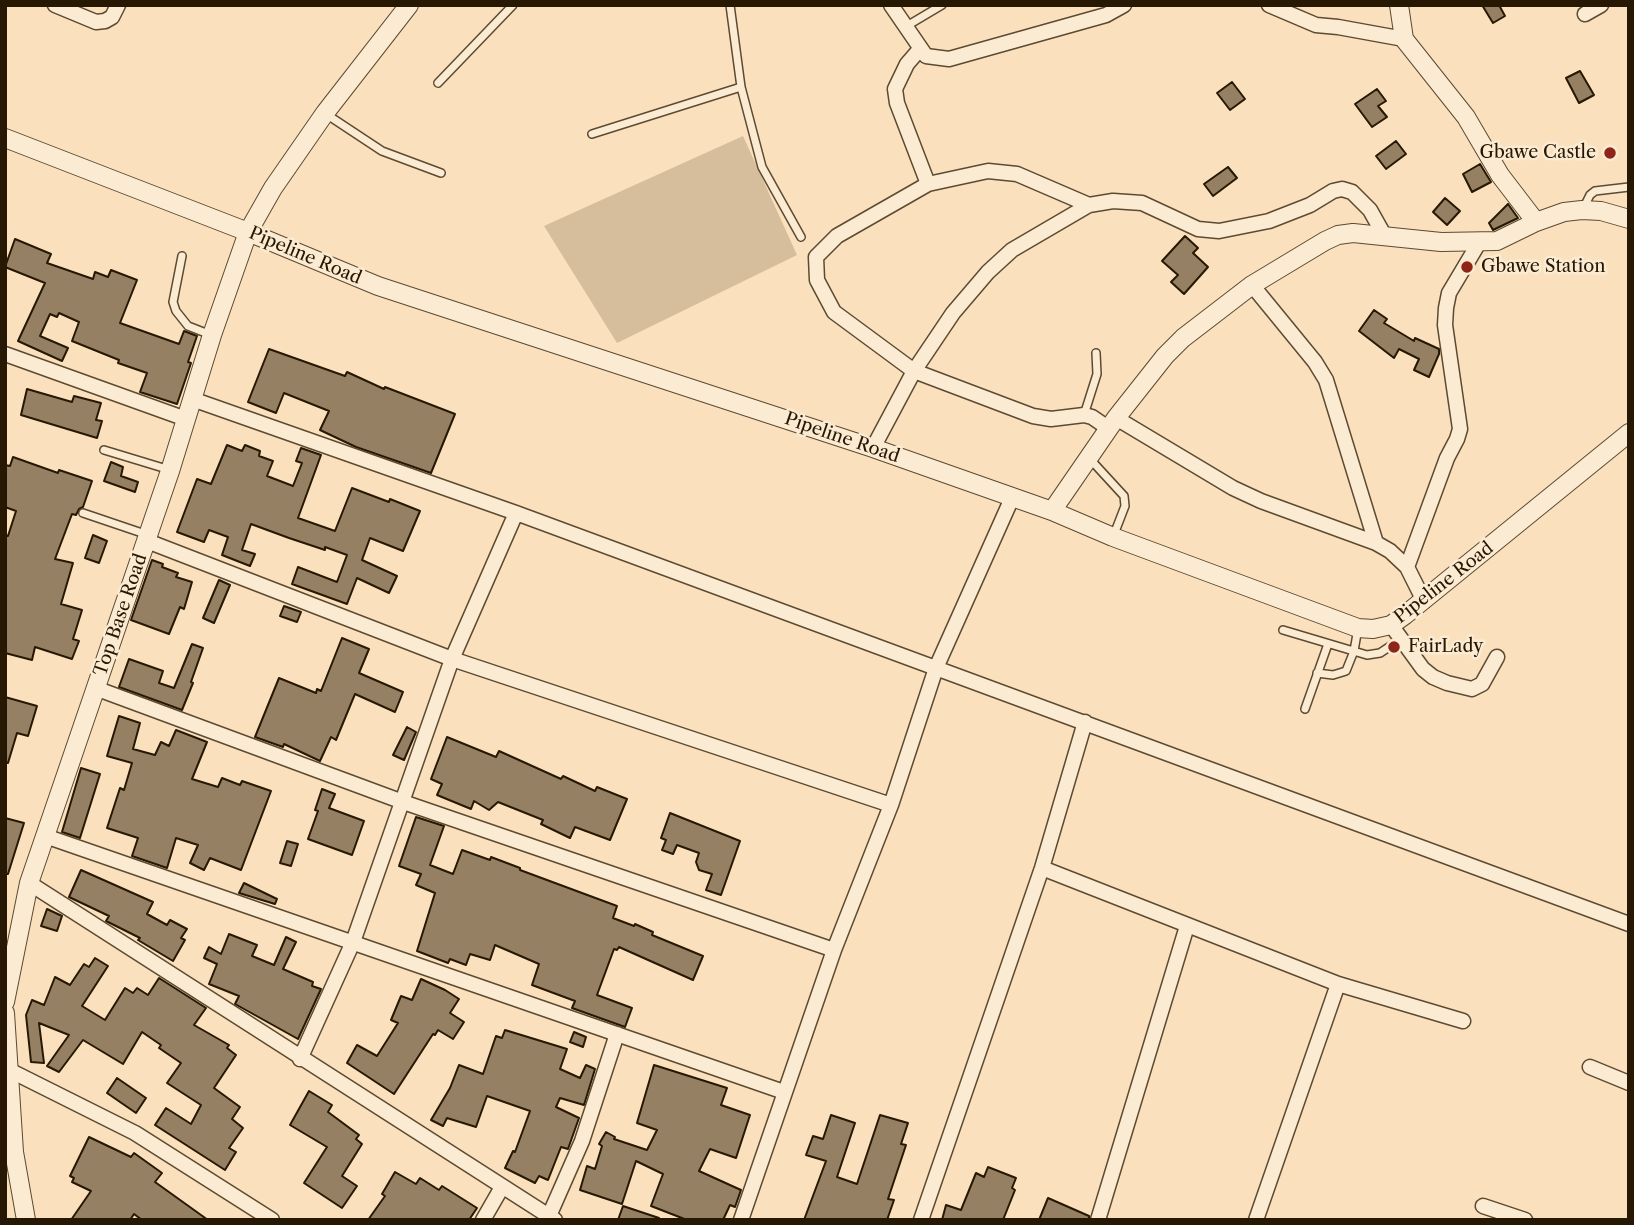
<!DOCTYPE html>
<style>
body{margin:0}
#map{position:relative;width:1634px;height:1225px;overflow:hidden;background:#fae0bc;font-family:"Libre Caslon Text",serif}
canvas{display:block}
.frame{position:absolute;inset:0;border:7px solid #271803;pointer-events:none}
</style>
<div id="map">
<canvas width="1634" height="1225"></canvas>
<div class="frame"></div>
</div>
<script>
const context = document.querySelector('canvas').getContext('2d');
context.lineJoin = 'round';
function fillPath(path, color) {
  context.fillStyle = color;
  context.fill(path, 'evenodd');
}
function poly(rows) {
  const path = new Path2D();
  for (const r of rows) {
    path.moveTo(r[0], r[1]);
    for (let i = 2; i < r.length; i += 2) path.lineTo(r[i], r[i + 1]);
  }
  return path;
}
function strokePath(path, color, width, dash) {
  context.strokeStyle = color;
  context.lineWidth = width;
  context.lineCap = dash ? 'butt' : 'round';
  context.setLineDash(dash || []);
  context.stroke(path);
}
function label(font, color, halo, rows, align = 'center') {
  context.font = font + ' "Libre Caslon Text",serif';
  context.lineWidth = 5;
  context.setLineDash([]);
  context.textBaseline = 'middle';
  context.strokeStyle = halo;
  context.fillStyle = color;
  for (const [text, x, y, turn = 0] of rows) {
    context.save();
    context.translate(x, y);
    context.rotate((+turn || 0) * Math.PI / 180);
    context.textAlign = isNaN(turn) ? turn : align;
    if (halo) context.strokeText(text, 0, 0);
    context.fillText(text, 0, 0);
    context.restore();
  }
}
const green = poly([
 [743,136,797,255,617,343,544,226]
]);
const building = poly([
 [1482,5,1499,5,1505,16,1493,23,1482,5],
 [1580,71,1594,95,1579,103,1566,78,1580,71],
 [1232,82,1245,99,1230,110,1217,93,1232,82],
 [1377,89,1386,101,1378,106,1387,117,1372,127,1355,104,1377,89],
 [1396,141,1406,154,1386,169,1376,156,1396,141],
 [1480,164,1491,182,1472,192,1463,174,1480,164],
 [1228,167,1237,178,1213,196,1204,184,1228,167],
 [1445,198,1460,211,1447,225,1433,212,1445,198],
 [1508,204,1518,218,1493,230,1489,223,1508,204],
 [1185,236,1198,248,1193,253,1208,267,1184,294,1171,282,1178,275,1162,261,1185,236],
 [15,239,51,254,47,263,93,279,95,272,108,277,111,270,137,280,120,323,179,344,184,331,197,336,188,362,191,363,177,404,140,392,147,373,118,363,119,360,72,341,79,322,59,313,57,317,50,314,40,336,68,348,62,361,18,341,45,283,5,267,15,239],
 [1374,310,1387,319,1384,323,1414,341,1415,338,1439,349,1439,354,1429,377,1414,370,1419,359,1399,349,1394,358,1359,331,1374,310],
 [269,349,345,376,347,372,384,389,385,387,455,414,431,473,356,447,320,430,329,411,284,393,276,413,248,402,269,349],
 [27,389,72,402,74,396,101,403,96,420,102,421,97,438,21,415,27,389],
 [227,445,242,451,245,445,260,451,259,456,273,461,267,476,293,486,302,463,296,461,301,448,321,455,298,518,335,531,352,488,389,502,390,499,420,511,403,551,370,538,362,560,397,576,389,593,357,578,347,604,292,584,298,567,337,582,347,555,325,547,325,550,289,538,251,524,242,550,255,554,250,566,222,555,228,537,209,530,204,542,177,532,197,479,211,484,227,445],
 [13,457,58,473,59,470,92,481,83,507,79,509,76,515,72,514,55,559,73,563,61,604,82,610,73,639,79,641,72,659,35,647,32,660,5,653,5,535,8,536,16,511,5,507,5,465,10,466,13,457],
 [111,462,123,467,121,476,138,482,135,492,104,481,111,462],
 [93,535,107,541,99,563,85,558,93,535],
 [152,560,163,564,162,567,178,573,176,577,192,582,184,609,180,607,169,634,131,620,152,560],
 [219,580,230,585,214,623,203,618,219,580],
 [284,606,301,612,297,622,280,616,284,606],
 [342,638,369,649,359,673,403,692,395,712,355,694,336,740,331,737,320,761,284,744,283,747,255,737,279,678,316,693,317,689,321,691,342,638],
 [192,644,203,648,191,682,193,683,182,710,119,687,129,659,163,671,159,683,174,688,192,644],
 [5,697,37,706,28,736,17,733,8,763,5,762,5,697],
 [119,716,140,723,133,749,155,755,161,742,169,746,176,730,207,742,192,779,218,787,222,778,240,785,242,781,271,791,241,870,210,858,204,870,190,863,198,845,176,838,167,868,132,856,138,838,107,828,120,788,124,790,132,763,107,756,119,716],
 [407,727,416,732,404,760,393,755,407,727],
 [447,737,496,757,499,751,561,779,563,776,595,791,597,787,627,799,610,840,575,827,570,838,541,824,543,820,498,802,489,810,474,801,471,809,437,795,442,784,431,779,447,737],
 [81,768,100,774,80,838,62,832,81,768],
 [322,789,335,794,329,808,364,821,352,855,308,839,318,811,315,810,322,789],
 [670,813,740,841,721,895,706,890,712,874,699,870,696,862,699,853,677,845,673,854,662,850,666,840,661,838,670,813],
 [416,817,444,826,430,865,453,874,462,850,490,860,491,857,520,868,520,870,617,906,613,918,634,926,635,924,653,932,652,935,703,956,693,980,619,947,617,950,614,949,597,995,632,1008,625,1027,572,1008,575,1001,532,985,539,964,495,945,490,960,470,954,466,965,450,959,448,963,417,951,435,893,416,885,421,874,399,866,416,817],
 [5,818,24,823,8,874,5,874,5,818],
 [287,841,298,844,291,866,280,863,287,841],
 [81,870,153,902,147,914,167,925,170,920,187,929,181,938,185,940,173,961,138,940,140,938,106,921,109,916,69,897,81,870],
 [244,883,277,899,275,904,239,893,244,883],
 [47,909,62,916,57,931,41,926,47,909],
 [229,934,257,945,252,956,274,965,286,937,296,942,283,969,313,982,312,986,321,989,298,1039,235,1004,239,996,209,984,217,964,204,958,209,947,221,954,229,934],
 [95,958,108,966,82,1006,105,1020,125,988,133,993,137,988,148,995,159,978,206,1008,194,1025,229,1045,227,1048,236,1055,214,1088,240,1107,232,1119,243,1128,229,1148,236,1152,225,1170,155,1125,166,1108,191,1124,201,1105,167,1083,181,1063,159,1048,161,1045,142,1032,123,1064,83,1040,59,1072,47,1066,69,1035,39,1023,44,1063,31,1062,26,1015,32,1000,44,1005,55,977,70,985,84,964,89,967,95,958],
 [421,979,445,990,459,999,450,1013,464,1022,453,1039,438,1030,435,1035,433,1034,394,1094,347,1063,357,1045,377,1056,398,1023,391,1020,401,996,412,1000,421,979],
 [505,1030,567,1049,560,1069,580,1078,586,1065,595,1069,584,1105,560,1098,556,1107,579,1118,568,1149,561,1147,548,1180,539,1176,535,1183,505,1168,513,1151,515,1152,530,1111,487,1096,476,1127,447,1118,443,1126,431,1120,450,1088,459,1065,483,1074,496,1036,502,1038,505,1030],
 [574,1032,586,1037,583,1047,570,1042,574,1032],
 [654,1065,727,1088,721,1105,750,1115,736,1158,710,1149,699,1171,741,1190,735,1207,730,1205,723,1220,687,1220,651,1206,663,1174,636,1161,622,1204,580,1190,587,1166,595,1169,602,1146,599,1144,606,1132,615,1137,614,1139,647,1150,657,1130,637,1123,654,1065],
 [117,1078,146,1098,136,1113,107,1093,117,1078],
 [309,1091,332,1105,328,1112,359,1135,356,1139,362,1144,342,1176,357,1186,342,1208,304,1183,327,1147,290,1125,309,1091],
 [831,1115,855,1123,837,1177,857,1184,880,1115,908,1123,901,1144,906,1145,888,1199,894,1200,887,1220,804,1220,826,1161,806,1155,813,1136,823,1139,831,1115],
 [89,1137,131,1157,134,1153,162,1173,155,1182,208,1220,142,1220,134,1214,130,1220,71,1220,91,1191,72,1182,74,1178,70,1176,89,1137],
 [988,1167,1016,1178,1012,1188,1015,1190,1003,1220,942,1220,946,1205,961,1210,976,1173,984,1177,988,1167],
 [395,1172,416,1184,420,1178,439,1190,442,1186,477,1208,469,1220,368,1220,385,1196,382,1194,395,1172],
 [1048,1198,1089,1216,1089,1220,1039,1220,1048,1198],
 [623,1206,659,1218,658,1220,618,1220,623,1206]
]);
const service = poly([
 [730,5,741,87,762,167,801,237],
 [905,27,942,5],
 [438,83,513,5],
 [326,114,382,151,441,173],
 [592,134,741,87],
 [1583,209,1590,195,1595,191,1629,187],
 [182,256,173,302,176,311,188,326,211,335],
 [1084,415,1097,374,1096,353],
 [104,450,170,470],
 [1090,459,1124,496,1125,506,1113,537],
 [83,513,148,535],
 [1283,630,1367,655,1380,653,1401,639],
 [1317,673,1333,675,1346,671,1354,651,1358,628],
 [1305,709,1328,644]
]);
const minor = poly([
 [55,5,96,22,105,21,112,17,118,5],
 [891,5,926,56,949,59,1106,15,1124,5],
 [1269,5,1316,25,1338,27,1404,39],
 [1585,14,1601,5],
 [920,49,907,64,895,89,897,103,928,184],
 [1089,205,1017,174,988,171,928,184,837,236,816,257,817,280,834,312,914,371,1033,416,1051,419,1084,415,1092,417,1108,428],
 [1252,285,1315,362,1326,380,1376,543],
 [5,354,186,419],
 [192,399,516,513,1629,924],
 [1116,418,1233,488,1261,501,1376,543,1390,551,1407,567,1424,601],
 [873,448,914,371,953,313,988,272,1012,250,1089,205,1113,201,1142,203,1198,229,1219,231,1269,221,1310,205,1333,191,1342,189,1352,192,1370,210,1384,235],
 [147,541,452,659,891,805],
 [1407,567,1447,458,1457,439,1460,429,1445,325,1446,308,1449,293,1480,241],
 [1391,625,1423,669,1433,677,1447,683,1472,689,1482,684,1497,657],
 [95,688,403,802,834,950],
 [45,836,784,1092],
 [1042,868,1338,984,1463,1021],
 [29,883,555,1220],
 [300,1059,353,942,452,659,516,513],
 [1590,1067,1629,1083],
 [5,1068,135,1133,272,1220],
 [1483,1206,1525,1220],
 [549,1216,582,1141,617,1034],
 [483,1220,502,1187],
 [741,1220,834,950,891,805,936,668,1012,498],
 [921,1220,1042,868,1085,722],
 [1098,1220,1187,926],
 [1256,1220,1338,984]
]);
const tertiary = poly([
 [1399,5,1404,39,1466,117,1500,175,1536,222],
 [5,138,248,232,378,286,873,448,1052,511,1113,537,1358,628,1373,629,1391,625,1405,615,1629,433],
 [1052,511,1116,418,1165,356,1183,338,1252,285,1325,241,1338,235,1353,233,1441,242,1497,241,1536,222,1564,212,1582,210,1601,211,1629,219],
 [5,1002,29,883,170,471,212,335,248,232,273,188,325,113,409,5],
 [5,1013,14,1152,26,1220]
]);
const markers = [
 [1610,153,7,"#8f2418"],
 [1467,267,7,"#8f2418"],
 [1394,647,7,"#8f2418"]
];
const poiNames = [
 ["Gbawe Castle",1596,153,"right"],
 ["Gbawe Station",1481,267],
 ["FairLady",1408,647]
];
const streetNames = [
 ["Pipeline Road",305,256,23],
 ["Pipeline Road",842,438,19],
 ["Pipeline Road",1444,583,-38],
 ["Top Base Road",121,615,-71]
];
fillPath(green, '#d6be9d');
fillPath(building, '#958063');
strokePath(building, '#271803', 2);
strokePath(service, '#5c4a31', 10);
strokePath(minor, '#5c4a31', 17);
strokePath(tertiary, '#5c4a31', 20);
strokePath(service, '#fcebd3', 7);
strokePath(minor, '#fcebd3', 14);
strokePath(tertiary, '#fcebd3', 18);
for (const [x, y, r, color] of markers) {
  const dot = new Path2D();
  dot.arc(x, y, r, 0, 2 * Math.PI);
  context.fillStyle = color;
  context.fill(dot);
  strokePath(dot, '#fcebd3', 2.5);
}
label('18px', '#271803', '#fcebd3', poiNames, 'left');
label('18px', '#271803', '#fcebd3', streetNames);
</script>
